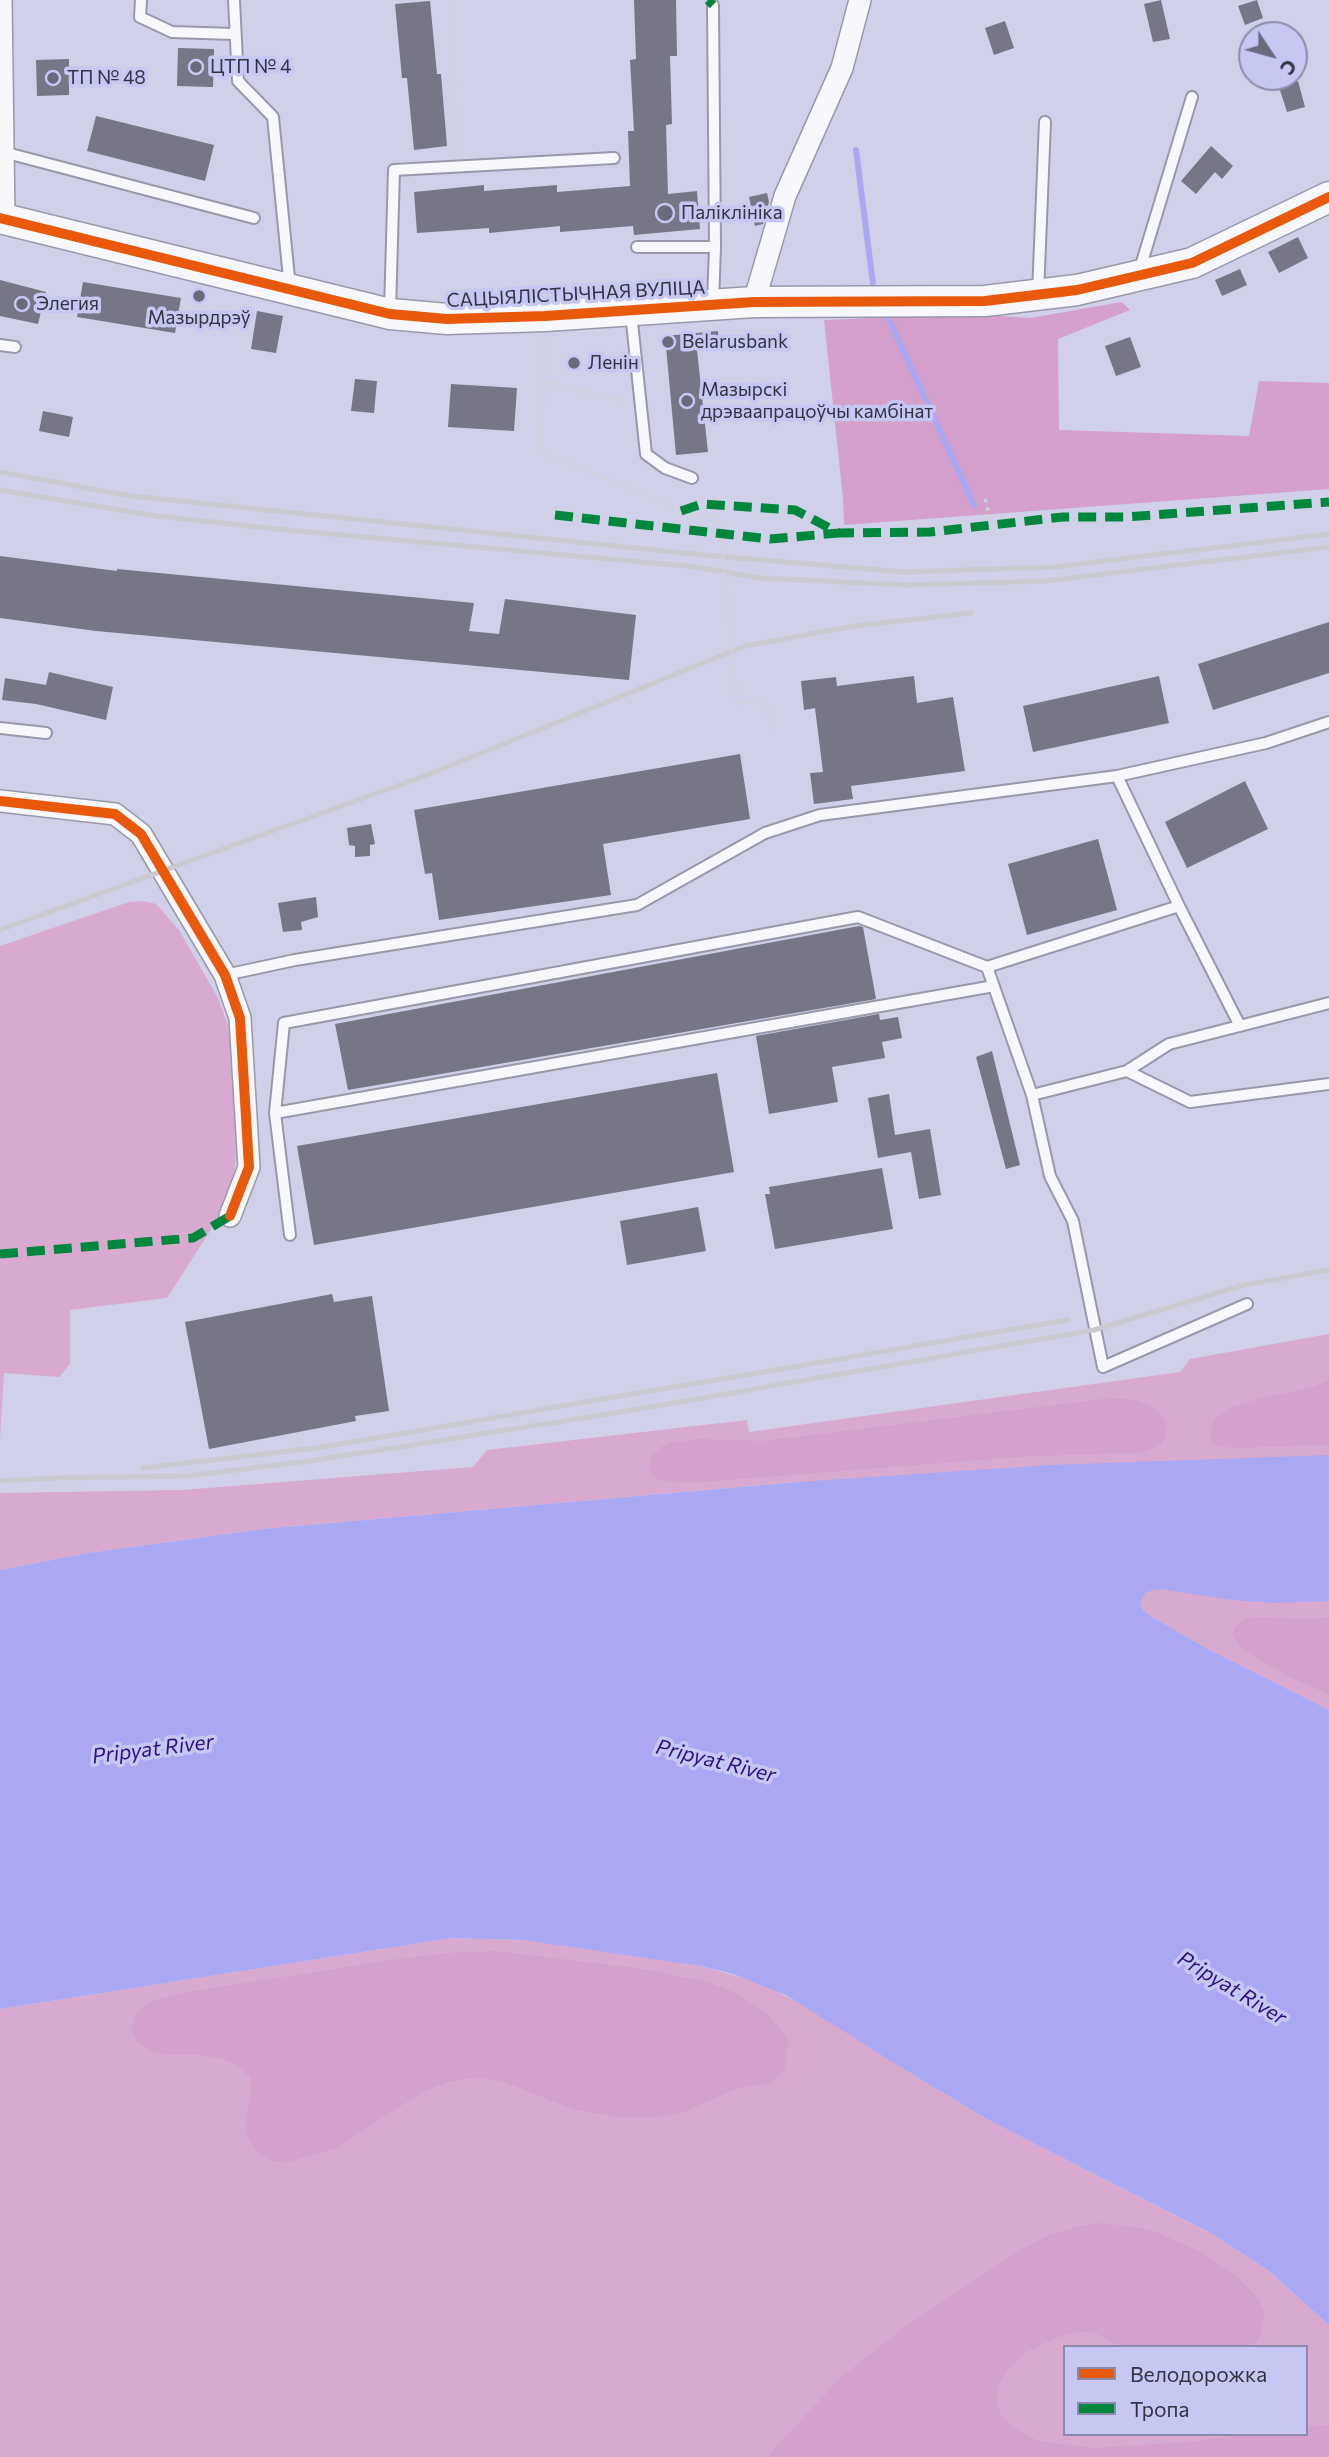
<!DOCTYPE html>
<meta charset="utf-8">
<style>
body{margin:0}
#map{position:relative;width:1329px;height:2457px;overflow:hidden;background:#d0d1e8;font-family:Commissioner,sans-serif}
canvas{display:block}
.legend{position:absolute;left:1063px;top:2345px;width:245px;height:91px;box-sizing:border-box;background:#c6c7f2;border:2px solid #8b8cac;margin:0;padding:9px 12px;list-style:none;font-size:21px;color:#334}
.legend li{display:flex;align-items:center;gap:14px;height:35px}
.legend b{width:35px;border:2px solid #8b8cac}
.north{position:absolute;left:1238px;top:21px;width:70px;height:70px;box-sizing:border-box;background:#c6c7f2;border:2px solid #8b8cac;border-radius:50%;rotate:126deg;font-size:19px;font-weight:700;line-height:28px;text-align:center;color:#334}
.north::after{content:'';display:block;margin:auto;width:24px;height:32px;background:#6a6a7d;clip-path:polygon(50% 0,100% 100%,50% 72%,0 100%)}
</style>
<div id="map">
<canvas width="1329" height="2457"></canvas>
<ul class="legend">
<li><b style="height:9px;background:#e8590c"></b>Велодорожка</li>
<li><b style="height:9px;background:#00873e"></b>Тропа</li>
</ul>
<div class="north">С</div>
</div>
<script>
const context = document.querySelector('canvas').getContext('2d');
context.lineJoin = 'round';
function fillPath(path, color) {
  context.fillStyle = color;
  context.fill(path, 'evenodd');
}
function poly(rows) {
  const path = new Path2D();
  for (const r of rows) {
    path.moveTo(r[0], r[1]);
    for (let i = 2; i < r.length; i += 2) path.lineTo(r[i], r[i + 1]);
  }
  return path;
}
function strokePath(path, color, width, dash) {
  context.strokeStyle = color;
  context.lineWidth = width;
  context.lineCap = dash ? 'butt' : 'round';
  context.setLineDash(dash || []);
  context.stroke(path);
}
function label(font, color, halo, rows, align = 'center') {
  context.font = font + ' Commissioner,sans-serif';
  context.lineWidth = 7;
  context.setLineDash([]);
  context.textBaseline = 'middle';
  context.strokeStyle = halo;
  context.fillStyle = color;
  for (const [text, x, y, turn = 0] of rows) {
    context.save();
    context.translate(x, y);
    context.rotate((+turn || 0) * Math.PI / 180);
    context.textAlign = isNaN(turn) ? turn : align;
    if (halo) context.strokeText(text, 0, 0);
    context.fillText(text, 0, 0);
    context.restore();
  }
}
const green = poly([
 [143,901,156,904,179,930,218,998,228,1025,234,1078,236,1157,234,1177,227,1200,219,1217,167,1298,70,1310,70,1364,59,1377,4,1373,0,1440,0,946,129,902],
 [1329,1334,1329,1710,1206,1648,1154,1618,1143,1610,1140,1602,798,1482,263,1529,88,1553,0,1570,0,1493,182,1490,473,1467,487,1450,747,1420,749,1432,1180,1372,1190,1359],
 [451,1938,523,1940,592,1948,701,1966,761,1983,811,2009,915,2076,992,2122,1211,2233,1268,2270,1329,2325,1329,2457,0,2457,0,2009],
 [1065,2347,1306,2347,1306,2434,1065,2434]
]);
const forest = poly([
 [1122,302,1130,310,1058,339,1059,430,1249,436,1259,381,1329,383,1329,489,844,525,843,498,824,320,970,314,1030,318],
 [1329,1380,1329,1445,1233,1448,1219,1446,1213,1442,1210,1436,1213,1421,1231,1407,1262,1398,1313,1387],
 [1111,1398,1137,1400,1156,1409,1164,1418,1167,1428,1166,1437,1159,1446,1140,1453,1031,1456,690,1483,659,1480,651,1474,649,1466,652,1456,661,1447,675,1442,699,1439,763,1441],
 [1254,1617,1314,1619,1329,1617,1329,1694,1289,1677,1241,1648,1232,1635,1235,1627,1243,1620],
 [495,1951,637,1968,708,1982,733,1992,767,2014,786,2036,788,2047,785,2070,771,2083,736,2089,681,2113,658,2117,627,2118,575,2110,501,2081,474,2078,448,2082,421,2093,336,2148,289,2162,271,2161,258,2153,249,2140,245,2126,251,2092,250,2077,237,2065,220,2058,198,2055,167,2055,148,2049,136,2040,132,2029,135,2016,143,2006,158,1999,180,1993,398,1959,446,1953],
 [1102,2223,1150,2229,1200,2252,1234,2274,1259,2300,1264,2312,1263,2325,1258,2340,1251,2347,1121,2347,1095,2333,1078,2331,1053,2339,1025,2353,1008,2369,999,2385,996,2399,1000,2413,1010,2425,1025,2435,1039,2441,1093,2448,1189,2442,1248,2434,1306,2434,1306,2427,1329,2425,1329,2457,767,2457,841,2377,909,2324,1020,2250,1049,2235,1078,2226]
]);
const water = poly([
 [1329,1455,1329,1601,1275,1603,1232,1600,1160,1589,1146,1592,1140,1602,1143,1610,1154,1618,1206,1648,1329,1710,1329,2325,1268,2270,1211,2233,992,2122,915,2076,786,1995,733,1974,701,1966,523,1940,451,1938,0,2009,0,1570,88,1553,263,1529,798,1482,1050,1465]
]);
const stream = poly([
 [856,150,873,284],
 [888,317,974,505]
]);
const building = poly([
 [634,0,676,0,677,56,670,56,672,124,666,125,668,194,697,191,700,229,634,235,633,226,560,232,560,226,489,233,489,228,417,233,414,192,484,185,484,191,557,185,557,192,630,186,628,131,634,131,630,60,636,59],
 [1161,0,1170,39,1153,42,1144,4],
 [1257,0,1263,18,1245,25,1238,6],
 [430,1,437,74,441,74,447,146,414,150,407,78,402,78,395,4],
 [1005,21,1014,48,994,55,985,28],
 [178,48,214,49,213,87,177,86],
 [69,59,69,95,37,96,36,60],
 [1298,81,1305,107,1287,112,1279,87],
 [96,116,214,145,205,181,87,151],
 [1211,146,1233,166,1222,179,1215,172,1196,194,1181,181],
 [767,193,769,202,763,224,755,226,749,197],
 [1298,237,1308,258,1279,273,1268,252],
 [1240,269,1247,285,1222,296,1215,280],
 [0,280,46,292,38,324,0,316],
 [83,282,181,298,175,333,77,317],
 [257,311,283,316,276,353,251,349],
 [718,331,719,348,697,350,708,452,676,455,665,336],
 [1130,337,1141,367,1116,376,1105,346],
 [355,379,377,381,374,413,351,411],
 [451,384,517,388,514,431,448,427],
 [43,411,73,417,69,437,39,431],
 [0,556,117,571,117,569,474,603,469,631,499,634,505,599,636,615,629,680,96,631,0,618],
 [1329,622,1329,673,1213,710,1198,664],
 [49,672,113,687,106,720,36,704,2,700,5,678,46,685],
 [914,676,917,703,953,697,965,771,851,786,853,799,814,804,810,773,823,772,815,708,804,710,801,681,836,677,837,686],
 [1159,676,1169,723,1033,752,1023,706],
 [740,754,750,819,603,844,611,895,439,920,432,873,425,874,414,810],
 [1245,781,1268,829,1187,868,1165,822],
 [371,824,375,844,370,845,370,856,355,857,355,846,349,845,347,828],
 [1098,839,1117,910,1027,935,1008,864],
 [316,897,318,917,301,922,302,930,283,932,278,903],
 [859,926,863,927,876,999,348,1090,335,1024],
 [879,1014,880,1020,898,1017,902,1038,882,1042,885,1058,832,1067,838,1102,769,1114,756,1036],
 [992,1051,1020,1165,1006,1169,976,1057],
 [717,1073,734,1172,314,1245,297,1146],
 [889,1094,895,1135,930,1129,941,1195,919,1199,911,1152,878,1158,868,1098],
 [882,1168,893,1229,775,1249,765,1194,770,1194,769,1187],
 [698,1207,706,1251,627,1265,620,1221],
 [332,1294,334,1302,372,1296,389,1411,355,1416,356,1421,209,1449,185,1322]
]);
const path = poly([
 [452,0,456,154],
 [544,339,541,452,690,514],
 [543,381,625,402],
 [985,499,992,525]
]);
const lane = poly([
 [141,0,140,17,172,32,234,34],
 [234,0,238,81,273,117,290,288],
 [713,5,715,247],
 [3,152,254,218],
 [637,247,715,247,713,302],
 [1139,272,1192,97],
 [1038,294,1045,122],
 [390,311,394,170,614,158],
 [631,313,646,454,665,468,692,478],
 [0,345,15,347],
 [0,728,46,733],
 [1117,776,1179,906,1240,1026],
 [987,967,1032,1095,1127,1071,1190,1102,1329,1084],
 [225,975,295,960,637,905,765,833,820,815,1117,776,1266,743,1329,722],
 [1127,1071,1169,1044,1329,1003],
 [1032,1095,1050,1176,1073,1221,1103,1367,1247,1304],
 [275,1113,994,986],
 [290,1235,275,1113,284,1023,858,917,987,967,1179,906]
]);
const street = poly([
 [1,0,4,219],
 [754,302,785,196,842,68,860,0],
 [0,801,115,814,141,834,225,975,240,1018,249,1167,230,1216]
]);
const secondary = poly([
 [0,218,390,314,447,319,545,316,754,302,985,301,1077,290,1192,263,1329,197]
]);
const rail = poly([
 [0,472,131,496,703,555,904,572,1054,567,1329,534],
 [0,490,157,516,277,529,697,567,760,578,906,585,1045,581,1329,547],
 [0,930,427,775,745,646,854,626,971,613],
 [143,1468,316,1448,1068,1320],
 [0,1481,56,1478,187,1476,317,1460,633,1410,1094,1330,1244,1285,1329,1270]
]);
const pathBridge = poly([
 [690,514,719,516,737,704,764,700,773,730]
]);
const quiet = poly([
 [708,0,713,5],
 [681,511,702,504,795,510,839,533,930,532,1063,517,1126,517,1329,502],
 [555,515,770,539,839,533],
 [0,1254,193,1238,230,1216]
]);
const cycleway = poly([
 [0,218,390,314,447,319,545,316,754,302,985,301,1077,290,1192,263,1329,197],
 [0,801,115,814,141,834,225,975,240,1018,249,1167,230,1216]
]);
const markers = [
 [196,67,7,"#6a6a7d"],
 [53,78,7,"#6a6a7d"],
 [665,213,9,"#6a6a7d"],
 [199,296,7,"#6a6a7d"],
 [22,304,7,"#6a6a7d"],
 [668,342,7,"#6a6a7d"],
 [574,363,7,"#6a6a7d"],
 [687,401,7,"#6a6a7d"]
];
const poiNames = [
 ["ЦТП № 4",210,67],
 ["ТП № 48",67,78],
 ["Паліклініка",681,213],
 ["Элегия",36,304],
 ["Мазырдрэў",199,318,"center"],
 ["Belarusbank",682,342],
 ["Ленін",588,363],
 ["Мазырскі",701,390],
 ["дрэваапрацоўчы камбінат",701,412]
];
const streetNames = [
 ["САЦЫЯЛІСТЫЧНАЯ ВУЛІЦА",576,294,-3]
];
const waterNames = [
 ["Pripyat River",153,1749,-7],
 ["Pripyat River",716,1761,14],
 ["Pripyat River",1232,1988,31]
];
fillPath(green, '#d8aad0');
fillPath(forest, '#d5a0cb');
fillPath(water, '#aaa8f3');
strokePath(stream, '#aaa8f3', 6);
fillPath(building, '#767687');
strokePath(lane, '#9798aa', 14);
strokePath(street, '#9798aa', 24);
strokePath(secondary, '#9798aa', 33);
strokePath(path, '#d1d1d8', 3.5, [3.5, 5]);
strokePath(lane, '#f8f8fc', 10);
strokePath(street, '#f8f8fc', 21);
strokePath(secondary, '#f8f8fc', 30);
strokePath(rail, '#c9c9cf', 5);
strokePath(pathBridge, '#d1d1d8', 3.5, [3.5, 5]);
strokePath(quiet, '#00873e', 9, [18, 9]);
strokePath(cycleway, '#e8590c', 10);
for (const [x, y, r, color] of markers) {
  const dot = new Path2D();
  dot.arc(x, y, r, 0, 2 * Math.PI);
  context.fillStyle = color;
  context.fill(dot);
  strokePath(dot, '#c6c7f2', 2.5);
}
label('19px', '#334', '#c6c7f2', poiNames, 'left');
label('19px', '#334', '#c6c7f2', streetNames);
label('italic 21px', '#2f0f82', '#c6c7f2', waterNames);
</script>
